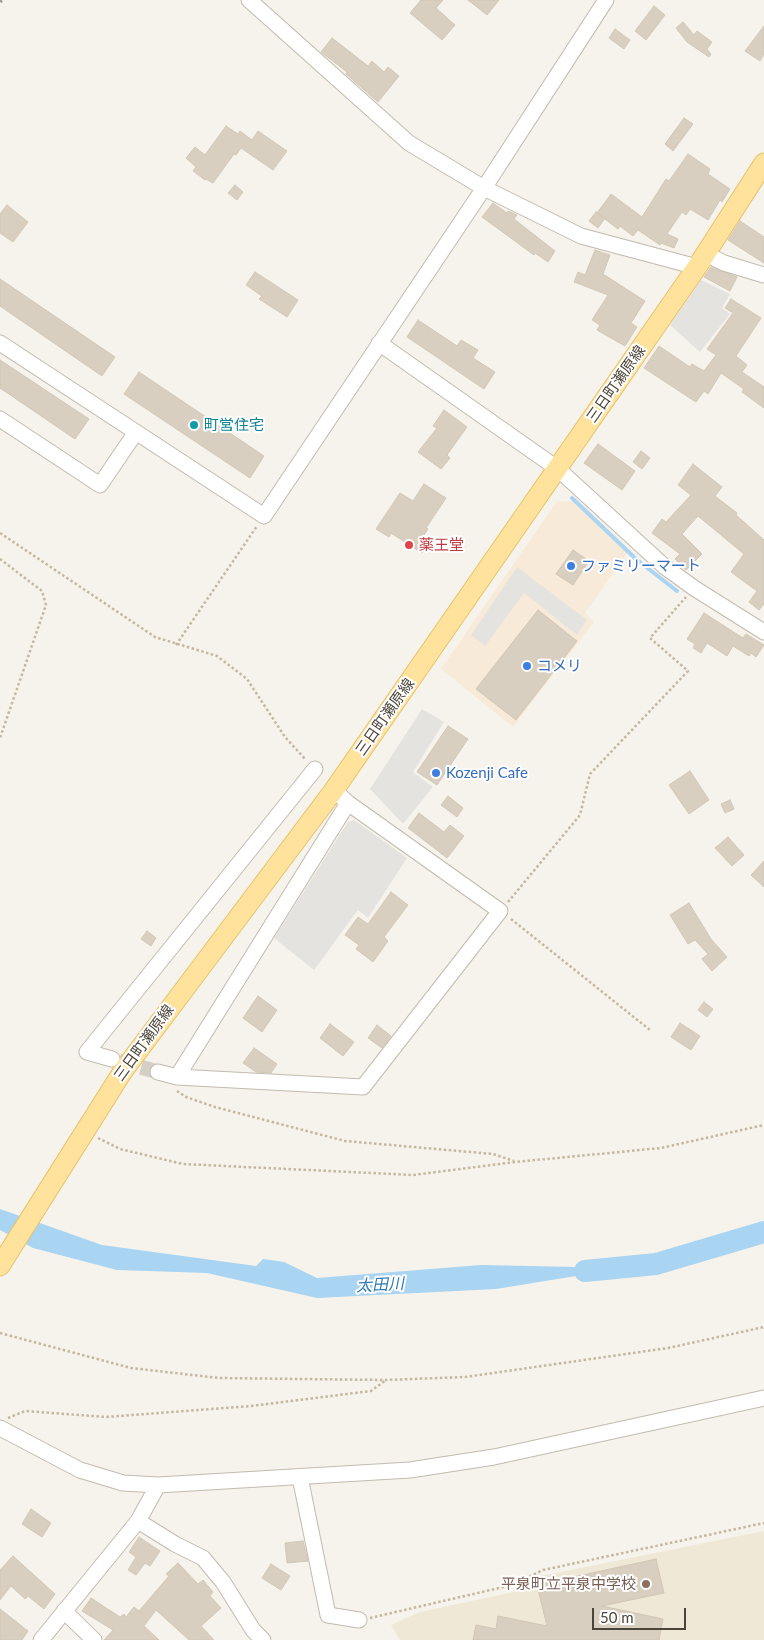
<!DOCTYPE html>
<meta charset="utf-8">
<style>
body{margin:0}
#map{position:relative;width:764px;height:1640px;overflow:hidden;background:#f6f3ec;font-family:Lato,sans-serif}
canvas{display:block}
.scale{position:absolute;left:592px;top:1608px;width:94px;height:22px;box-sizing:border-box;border:2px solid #4b4439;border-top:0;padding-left:6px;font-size:15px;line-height:18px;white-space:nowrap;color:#4b4439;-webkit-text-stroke:4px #fff;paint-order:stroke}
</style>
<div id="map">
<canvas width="764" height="1640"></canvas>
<div class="scale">50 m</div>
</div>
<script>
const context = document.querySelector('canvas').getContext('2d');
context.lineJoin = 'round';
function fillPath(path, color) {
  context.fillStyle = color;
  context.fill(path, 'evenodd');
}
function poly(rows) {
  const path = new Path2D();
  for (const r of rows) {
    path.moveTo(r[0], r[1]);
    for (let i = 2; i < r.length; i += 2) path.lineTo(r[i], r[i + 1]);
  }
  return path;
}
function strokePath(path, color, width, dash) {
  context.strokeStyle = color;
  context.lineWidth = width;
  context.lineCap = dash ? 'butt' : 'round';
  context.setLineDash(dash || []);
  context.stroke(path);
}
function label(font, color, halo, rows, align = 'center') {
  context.font = font + ' Lato,"Noto Sans JP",sans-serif';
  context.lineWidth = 4;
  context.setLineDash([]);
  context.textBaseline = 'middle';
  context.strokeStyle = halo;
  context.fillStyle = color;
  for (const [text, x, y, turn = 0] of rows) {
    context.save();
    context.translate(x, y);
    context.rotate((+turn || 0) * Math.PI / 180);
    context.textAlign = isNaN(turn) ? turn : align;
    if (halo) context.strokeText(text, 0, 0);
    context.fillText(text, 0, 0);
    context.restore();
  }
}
const commercial = poly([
 [557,501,574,502,628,552,585,613,594,622,513,727,441,669]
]);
const education = poly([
 [764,1531,764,1640,400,1640,391,1625,420,1612,514,1592,541,1576]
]);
const parking = poly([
 [701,280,730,294,722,308,730,314,700,352,670,325],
 [517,567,587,620,577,635,524,593,485,646,471,635],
 [422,709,444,722,413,772,433,787,403,824,370,789],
 [354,820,407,858,368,918,358,910,314,970,274,938,348,822]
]);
const water = poly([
 [0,1209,102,1245,256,1266,263,1259,284,1262,317,1278,481,1265,625,1268,496,1289,317,1298,207,1273,117,1270,33,1248,0,1230]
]);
const stream = poly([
 [572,498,636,559,677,591]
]);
const river = poly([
 [585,1271,656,1264,764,1232]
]);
const building = poly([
 [421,0,443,0,436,8,455,25,442,40,410,13,421,0],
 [468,0,499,0,487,15,468,0],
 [654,6,665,15,646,40,635,31,654,6],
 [683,22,694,35,697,31,712,42,707,49,711,54,709,57,687,42,676,28,683,22],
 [764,26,764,54,760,61,745,51,764,26],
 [615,29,630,40,624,49,609,38,615,29],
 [332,38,368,66,372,61,384,72,388,67,399,76,378,102,346,74,347,72,321,52,332,38],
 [684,118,693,124,673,151,665,144,684,118],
 [226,126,238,134,240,131,252,140,258,131,287,151,273,170,241,148,236,155,234,154,213,183,206,179,205,180,193,171,196,167,186,158,195,147,205,155,226,126],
 [688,154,710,169,708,174,730,189,722,202,720,200,708,220,690,209,686,215,682,212,667,234,678,239,674,248,661,243,660,245,638,230,633,236,620,226,618,229,597,213,611,194,642,217,666,179,669,181,688,154],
 [235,185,243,192,237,200,228,193,235,185],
 [493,203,507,213,508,211,517,215,514,219,555,251,548,262,535,253,534,255,482,217,493,203],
 [7,205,28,222,13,242,0,233,0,214,7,205],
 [596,212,605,218,598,228,589,221,596,212],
 [740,221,764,237,764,263,728,240,740,221],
 [595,250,610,255,603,274,645,301,631,323,637,327,625,346,597,330,600,325,592,320,608,295,574,282,578,272,585,275,595,250],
 [711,267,737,277,730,291,704,277,711,267],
 [255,272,298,300,287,317,259,299,262,296,246,285,255,272],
 [0,279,115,357,102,376,0,306,0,279],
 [731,299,761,318,736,356,747,365,742,372,764,387,764,408,742,392,744,389,721,373,708,394,704,391,696,402,644,368,659,346,690,367,692,364,704,371,716,355,707,349,733,313,725,308,731,299],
 [418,320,457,346,461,340,478,350,473,358,495,372,484,389,407,337,418,320],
 [0,360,89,419,75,439,0,388,0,360],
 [139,372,264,456,250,478,124,394,139,372],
 [444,410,467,427,447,455,450,458,441,469,418,452,437,428,433,426,444,410],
 [598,444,635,471,622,490,584,463,598,444],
 [641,451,650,458,642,469,633,462,641,451],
 [693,464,722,487,715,496,737,513,736,515,764,540,764,604,759,610,749,602,757,591,731,572,744,554,698,516,682,534,702,554,686,570,675,559,680,554,652,533,662,519,666,522,691,495,678,485,693,464],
 [424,484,446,498,426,528,428,529,422,538,429,542,422,553,391,533,389,537,376,529,400,493,413,501,424,484],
 [573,550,589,561,573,585,556,574,573,550],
 [538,610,577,641,516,720,476,689,538,610],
 [704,613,743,638,746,634,764,645,756,657,751,653,749,656,733,646,727,656,707,643,701,653,693,648,695,644,687,639,704,613],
 [448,726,468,739,437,785,417,772,448,726],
 [690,771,709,800,689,814,669,785,690,771],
 [448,796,463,808,457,817,441,805,448,796],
 [730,800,734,809,725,813,721,804,730,800],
 [419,813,444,832,450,825,464,836,447,858,408,828,419,813],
 [728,837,744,855,732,866,715,848,728,837],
 [764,861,764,887,751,875,764,861],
 [391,892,408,905,384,937,388,941,373,962,356,949,359,945,345,935,358,917,368,924,391,892],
 [689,903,711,939,727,957,712,971,702,959,708,954,695,940,688,944,670,915,689,903],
 [147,931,156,938,151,946,141,939,147,931],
 [258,996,277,1010,262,1032,243,1018,258,996],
 [704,1002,713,1009,707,1017,698,1010,704,1002],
 [680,1023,700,1036,691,1050,671,1037,680,1023],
 [330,1024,354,1042,343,1056,320,1038,330,1024],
 [377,1025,391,1036,382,1048,368,1038,377,1025],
 [254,1048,277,1064,271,1073,256,1072,243,1063,254,1048],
 [31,1509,51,1523,42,1537,22,1524,31,1509],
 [139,1537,160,1551,150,1566,145,1563,136,1575,128,1570,136,1557,129,1552,139,1537],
 [303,1541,308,1561,287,1563,285,1543,303,1541],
 [13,1556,55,1594,44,1609,28,1596,25,1599,11,1586,0,1600,0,1570,13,1556],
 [656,1559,664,1593,602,1606,663,1619,659,1640,473,1640,476,1625,496,1629,498,1616,547,1626,537,1585,656,1559],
 [178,1563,198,1584,203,1580,213,1592,210,1596,221,1608,201,1626,214,1640,189,1640,156,1610,144,1626,159,1640,104,1640,113,1630,82,1611,91,1598,120,1617,124,1614,126,1617,134,1607,139,1611,169,1576,166,1574,178,1563],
 [271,1564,290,1576,281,1590,262,1578,271,1564],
 [0,1609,28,1631,22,1640,0,1640,0,1609]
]);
const minorTunnel = poly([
 [119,1061,158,1072]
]);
const path = poly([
 [0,533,155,637,217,656,247,679,285,737,306,760],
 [0,559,42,591,46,605,0,738],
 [176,645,257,526],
 [508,902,580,815,590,774,688,671,650,638,686,597],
 [511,919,650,1030],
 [177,1091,186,1097,215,1107,345,1141,493,1154,514,1161],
 [98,1138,120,1149,183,1164,413,1175,515,1162,661,1148,764,1125],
 [0,1333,131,1368,219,1378,386,1380,465,1377,668,1348,764,1327],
 [8,1418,25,1411,106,1417,251,1406,371,1391,386,1380],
 [370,1618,512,1585,543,1570,764,1523]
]);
const minor = poly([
 [249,0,409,143,484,188,581,236,697,267],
 [706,254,724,263,764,275],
 [0,343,264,516,484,188,606,0],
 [379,343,558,469,665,567,694,588,764,632],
 [0,419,100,485,136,432],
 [112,1059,87,1052,315,769],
 [158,1072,177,1077,363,1087,500,911,348,803,334,790],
 [177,1077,348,803],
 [0,1428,80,1470,123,1483,158,1485,410,1470,494,1457,764,1398],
 [300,1477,328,1615,359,1620],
 [138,1521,175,1544,203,1558,223,1582,253,1630,263,1640],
 [64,1611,94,1640],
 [41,1640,138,1521,158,1485]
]);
const major = poly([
 [0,1266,123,1071,334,790,697,267,764,163]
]);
const rail = poly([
 [0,2,1,0]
]);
const markers = [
 [194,425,5,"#0f9aa8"],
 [409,545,5,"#e0444e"],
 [571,566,5,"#3f7fe0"],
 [527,666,5,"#3f7fe0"],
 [436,773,5,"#3f7fe0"],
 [646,1584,5,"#8d6e63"]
];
const streetNames = [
 ["三日町瀬原線",616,384,-55],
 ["三日町瀬原線",385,717,-55],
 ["三日町瀬原線",144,1043,-54]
];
const cultureNames = [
 ["町営住宅",204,425]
];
const healthNames = [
 ["薬王堂",419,545]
];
const shopNames = [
 ["ファミリーマート",581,566],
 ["コメリ",537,666],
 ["Kozenji Cafe",446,773]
];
const educationNames = [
 ["平泉町立平泉中学校",636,1584]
];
const waterNames = [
 ["太田川",380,1285,-3]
];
fillPath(commercial, '#f7ead8');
fillPath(education, '#efe8d6');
fillPath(parking, '#e5e3e0');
fillPath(water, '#a9d4f2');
strokePath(stream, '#a9d4f2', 4);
strokePath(river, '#a9d4f2', 22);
fillPath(building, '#d8cfc1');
strokePath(building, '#d3c7b4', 1);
strokePath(minorTunnel, '#d4d0c8', 15, [15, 8]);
strokePath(minor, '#c2bbae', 17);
strokePath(major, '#e6c16a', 21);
strokePath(path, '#c4b79f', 2.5, [2.5, 2.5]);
strokePath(minor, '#fff', 15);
strokePath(major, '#ffe39c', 19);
strokePath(rail, '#9a9a9a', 4, [6, 6]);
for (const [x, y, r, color] of markers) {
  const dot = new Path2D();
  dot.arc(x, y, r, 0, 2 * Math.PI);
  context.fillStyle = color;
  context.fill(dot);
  strokePath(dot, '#fff', 2);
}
label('15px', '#4b4439', '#fff', streetNames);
label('15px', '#0d838f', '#fff', cultureNames, 'left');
label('15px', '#be3a42', '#fff', healthNames, 'left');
label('15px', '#366cbe', '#fff', shopNames, 'left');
label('15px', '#785e54', '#fff', educationNames, 'right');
label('italic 16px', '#2e7ab2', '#fff', waterNames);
</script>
